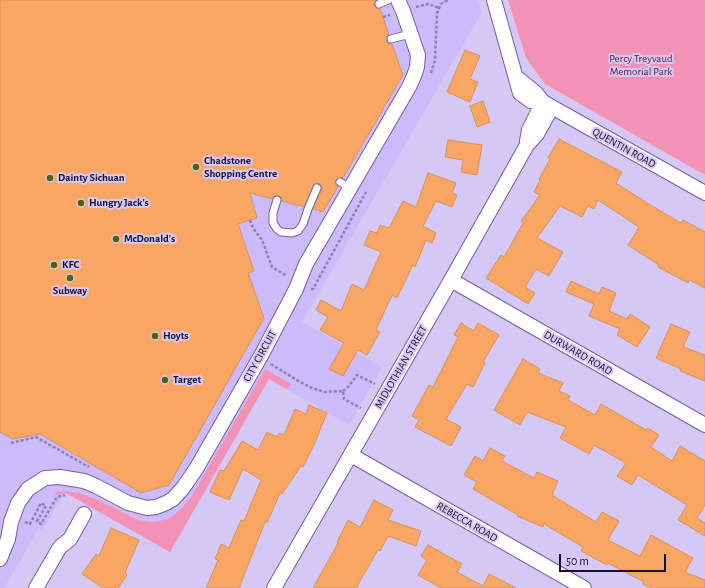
<!DOCTYPE html>
<style>
body{margin:0}
#map{position:relative;width:705px;height:588px;overflow:hidden;background:#d5c8f5;font-family:"Alegreya Sans",sans-serif}
canvas{display:block}
.scale{position:absolute;left:559px;top:554px;width:107px;height:18px;box-sizing:border-box;border:2px solid #190f2a;border-top:0;padding-left:5px;font-size:12px;line-height:14px;white-space:nowrap;color:#190f2a;-webkit-text-stroke:3px #d5c8f5;paint-order:stroke}
</style>
<div id="map">
<canvas width="705" height="588"></canvas>
<div class="scale">50 m</div>
</div>
<script>
const context = document.querySelector('canvas').getContext('2d');
context.lineJoin = 'round';
function fillPath(path, color) {
  context.fillStyle = color;
  context.fill(path, 'evenodd');
}
function poly(rows) {
  const path = new Path2D();
  for (const r of rows) {
    path.moveTo(r[0], r[1]);
    for (let i = 2; i < r.length; i += 2) path.lineTo(r[i], r[i + 1]);
  }
  return path;
}
function strokePath(path, color, width, dash) {
  context.strokeStyle = color;
  context.lineWidth = width;
  context.lineCap = dash ? 'butt' : 'round';
  context.setLineDash(dash || []);
  context.stroke(path);
}
function label(font, color, halo, rows, align = 'center') {
  context.font = font + ' "Alegreya Sans",sans-serif';
  context.lineWidth = 4;
  context.setLineDash([]);
  context.textBaseline = 'middle';
  context.strokeStyle = halo;
  context.fillStyle = color;
  for (const [text, x, y, turn = 0] of rows) {
    context.save();
    context.translate(x, y);
    context.rotate((+turn || 0) * Math.PI / 180);
    context.textAlign = isNaN(turn) ? turn : align;
    if (halo) context.strokeText(text, 0, 0);
    context.fillText(text, 0, 0);
    context.restore();
  }
}
const built = poly([
 [0,0,477,0,482,12,302,322,382,367,349,425,269,379,170,552,66,493,64,493,43,530,39,528,4,588,0,588]
]);
const green = poly([
 [508,0,705,0,705,175,545,84,526,58],
 [265,369,291,384,287,389,269,379,170,552,66,493,55,495,56,492,61,491,80,493,100,501,138,520,154,522,169,519,181,509,192,496]
]);
const building = poly([
 [0,0,376,0,374,6,376,8,380,9,383,17,389,35,386,37,386,41,389,44,392,44,403,75,343,178,338,177,336,180,335,184,338,187,323,212,313,209,322,190,321,185,319,183,314,184,313,186,304,207,282,201,281,197,278,195,274,196,272,199,250,193,257,218,238,224,254,271,248,273,264,318,169,485,141,493,40,434,13,439,0,432,0,0],
 [465,50,480,56,470,79,478,82,470,102,447,92,465,50],
 [483,101,490,122,477,127,470,106,483,101],
 [559,139,622,172,616,183,652,206,681,223,683,220,705,232,705,288,689,280,688,283,658,267,659,265,628,245,639,227,598,200,594,209,588,206,582,217,560,206,537,238,563,252,549,276,536,269,525,287,535,293,528,304,486,278,501,255,504,257,523,223,521,221,540,195,534,192,540,180,539,179,550,159,548,158,559,139],
 [448,140,482,145,477,175,461,172,463,160,445,157,448,140],
 [428,173,456,183,452,193,457,195,452,207,436,201,423,226,436,233,432,243,426,240,415,267,413,265,397,298,392,295,376,330,380,332,367,355,358,350,343,376,329,369,344,343,320,330,328,317,316,310,321,300,341,311,352,284,364,290,381,252,364,245,370,231,377,233,380,225,389,228,403,201,416,207,428,173],
 [571,281,599,294,602,287,616,293,609,311,627,319,630,314,650,327,637,347,617,335,620,329,589,316,594,304,566,292,571,281],
 [461,323,474,331,478,323,499,335,483,362,485,363,473,387,467,384,446,419,461,427,451,446,415,427,419,420,412,416,429,385,433,387,458,337,454,335,461,323],
 [671,324,690,332,683,347,705,355,705,381,680,371,681,369,656,358,671,324],
 [523,359,540,369,538,373,563,383,559,391,570,396,568,400,595,415,601,404,646,430,648,428,659,435,651,447,672,461,680,446,705,461,705,505,697,518,705,523,705,536,678,520,687,505,638,475,632,485,617,476,626,463,594,445,589,454,560,438,566,427,527,412,520,425,494,410,523,359],
 [309,405,327,413,314,445,303,467,301,466,282,494,280,493,267,523,265,522,239,588,206,588,218,560,215,559,221,544,229,548,241,520,244,521,261,480,243,469,229,500,210,492,220,470,224,471,242,441,258,450,267,432,277,437,279,433,284,435,295,409,306,414,309,405],
 [490,448,505,456,502,461,534,478,537,472,558,481,552,495,596,522,602,512,619,521,608,540,640,556,651,535,693,558,685,572,705,580,705,588,651,588,643,584,644,582,608,563,607,565,581,551,583,547,544,524,543,527,517,516,518,515,473,489,477,482,464,475,475,456,483,461,490,448],
 [374,500,393,510,388,520,421,531,416,546,388,536,380,551,378,550,356,588,313,588,338,543,337,542,348,520,360,527,374,500],
 [111,528,139,540,125,573,127,575,118,588,103,588,82,574,96,554,99,556,111,528],
 [428,545,462,564,457,572,483,586,489,574,516,588,441,588,418,575,427,560,421,556,428,545]
]);
const path = poly([
 [416,7,428,4,439,8],
 [383,17,390,15],
 [431,73,435,60,437,13,441,4,448,0],
 [250,220,253,228,262,240,272,267,287,276],
 [311,289,313,289,366,192],
 [271,364,300,382,312,388,325,392,343,391,344,399,361,408],
 [343,391,349,386,357,375,375,384],
 [11,443,36,437,89,467],
 [25,522,30,524,41,503,46,506,37,521,41,524,57,497,65,495]
]);
const lane = poly([
 [379,4,388,0],
 [391,39,410,34],
 [340,182,350,188],
 [277,200,273,213,273,223,277,229,281,232,292,233,298,231,303,224,308,209,317,188]
]);
const street = poly([
 [494,0,520,93,531,101,542,102],
 [516,77,536,93,543,102,705,193],
 [527,141,529,130,543,102],
 [451,280,705,425],
 [351,455,584,588],
 [0,559,8,539,11,522,18,503,28,489,45,478,60,477,84,481,96,486,128,503,147,508,156,507,166,503,173,499,183,488,196,469,262,354,296,289,306,264,409,87,414,76,417,67,418,55,403,11,398,0],
 [36,588,60,547,70,539,84,514],
 [274,588,451,280,527,145,537,134,552,107]
]);
const markers = [
 [196,167,4,"#556101"],
 [50,178,4,"#556101"],
 [81,203,4,"#556101"],
 [116,239,4,"#556101"],
 [54,265,4,"#556101"],
 [70,278,4,"#556101"],
 [155,336,4,"#556101"],
 [165,380,4,"#556101"]
];
const parkNames = [
 ["Percy Treyvaud",641,59],
 ["Memorial Park",641,72]
];
const streetNames = [
 ["QUENTIN ROAD",624,148,29],
 ["DURWARD ROAD",578,353,30],
 ["CITY CIRCUIT",260,356,-61],
 ["MIDLOTHIAN STREET",401,367,-60],
 ["REBECCA ROAD",467,522,30]
];
const poiNames = [
 ["Chadstone",204,161],
 ["Shopping Centre",204,174],
 ["Dainty Sichuan",58,178],
 ["Hungry Jack's",89,203],
 ["McDonald's",124,239],
 ["KFC",62,265],
 ["Subway",70,291,"center"],
 ["Hoyts",163,336],
 ["Target",173,380]
];
fillPath(built, '#cdbafb');
fillPath(green, '#f492b5');
fillPath(building, '#f9a665');
strokePath(building, '#d4925f', 1);
strokePath(lane, '#735da0', 9);
strokePath(street, '#735da0', 16);
strokePath(path, '#8d82a8', 2.5, [3, 2]);
strokePath(lane, '#fff', 7);
strokePath(street, '#fff', 14);
for (const [x, y, r, color] of markers) {
  const dot = new Path2D();
  dot.arc(x, y, r, 0, 2 * Math.PI);
  context.fillStyle = color;
  context.fill(dot);
  strokePath(dot, '#d5c8f5', 1.5);
}
label('11px', '#601336', '#d5c8f5', parkNames);
label('11px', '#190f2a', '#d5c8f5', streetNames);
label('bold 11px', '#190f2a', '#d5c8f5', poiNames, 'left');
</script>
